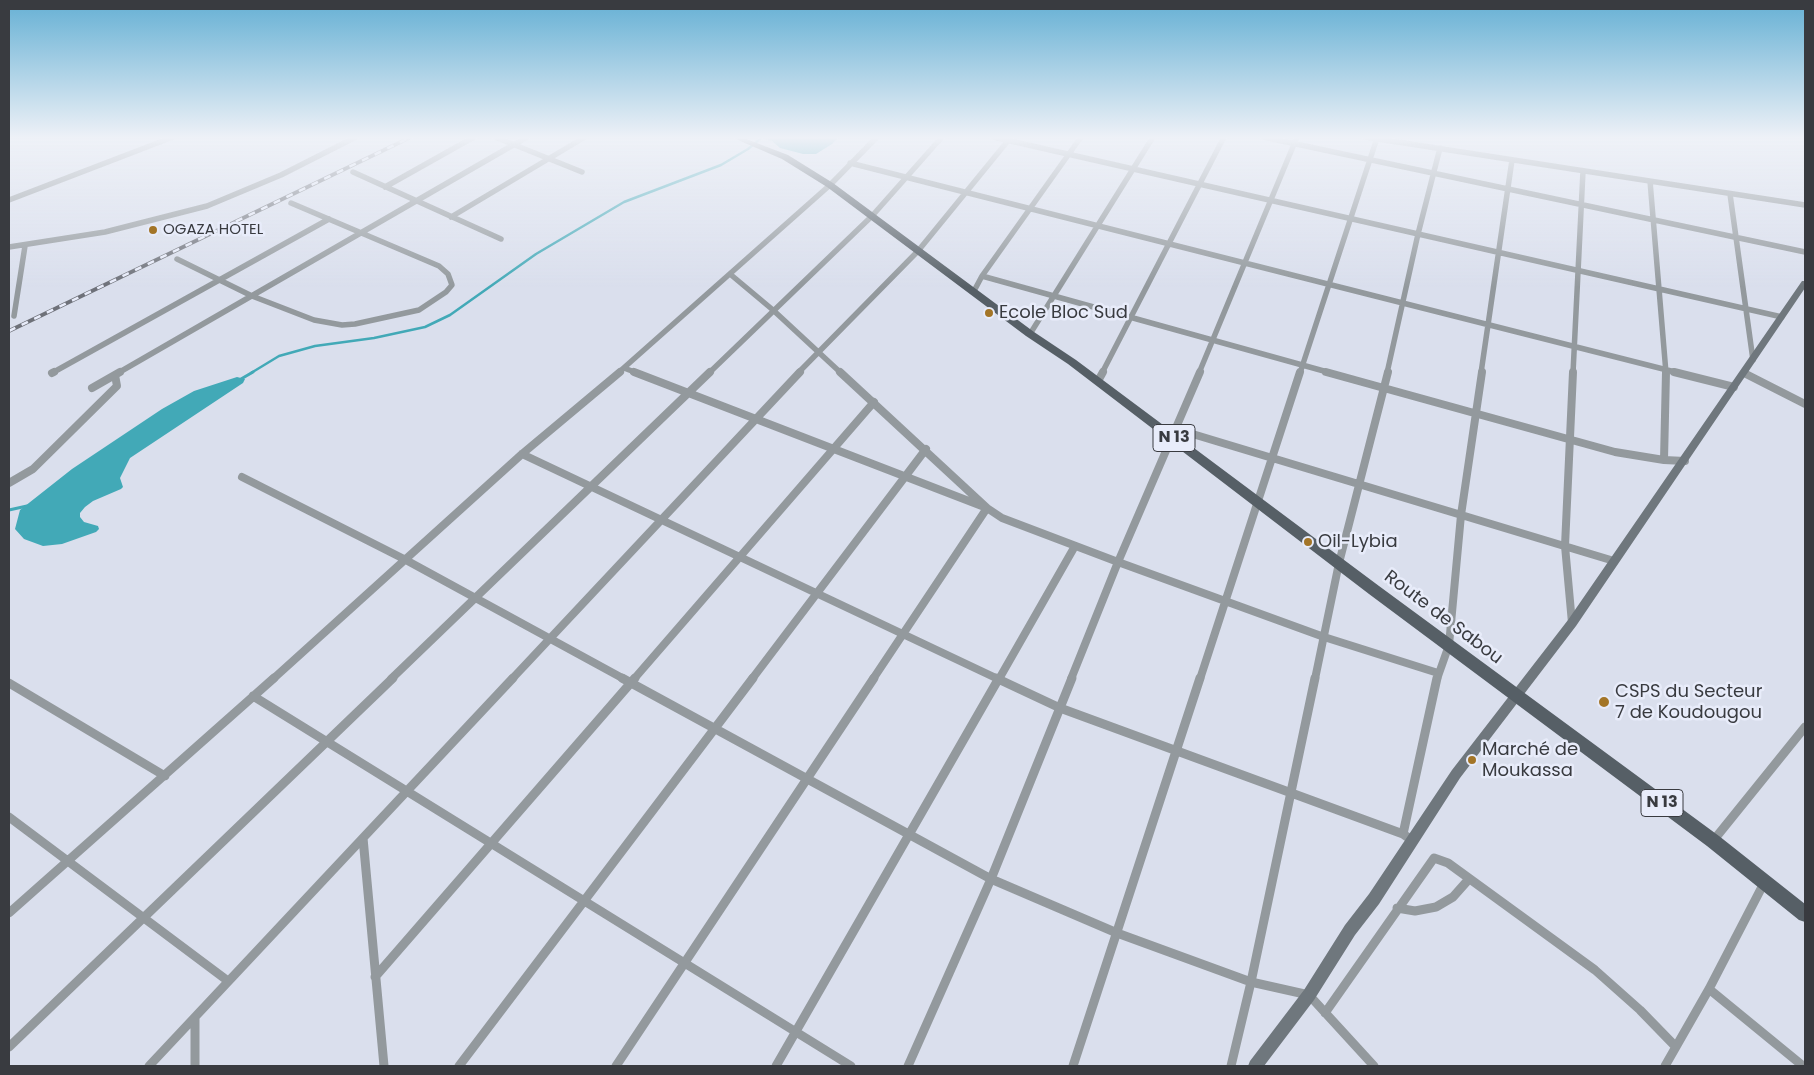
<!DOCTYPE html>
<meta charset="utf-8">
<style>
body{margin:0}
#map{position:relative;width:1814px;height:1075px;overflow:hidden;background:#dadfed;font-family:Poppins,sans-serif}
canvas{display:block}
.frame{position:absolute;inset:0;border:10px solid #393b40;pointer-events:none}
</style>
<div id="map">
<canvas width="1814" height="1075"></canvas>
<div class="frame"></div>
</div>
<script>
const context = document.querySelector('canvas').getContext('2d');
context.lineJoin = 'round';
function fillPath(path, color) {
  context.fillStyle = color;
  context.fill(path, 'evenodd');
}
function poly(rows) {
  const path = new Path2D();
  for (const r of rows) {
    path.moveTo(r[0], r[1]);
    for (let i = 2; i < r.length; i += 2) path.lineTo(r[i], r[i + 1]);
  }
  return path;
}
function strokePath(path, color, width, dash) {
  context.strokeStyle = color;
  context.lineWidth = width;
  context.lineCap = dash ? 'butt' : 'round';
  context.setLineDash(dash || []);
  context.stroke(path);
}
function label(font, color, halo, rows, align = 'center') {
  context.font = font + ' Poppins,sans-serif';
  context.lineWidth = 5;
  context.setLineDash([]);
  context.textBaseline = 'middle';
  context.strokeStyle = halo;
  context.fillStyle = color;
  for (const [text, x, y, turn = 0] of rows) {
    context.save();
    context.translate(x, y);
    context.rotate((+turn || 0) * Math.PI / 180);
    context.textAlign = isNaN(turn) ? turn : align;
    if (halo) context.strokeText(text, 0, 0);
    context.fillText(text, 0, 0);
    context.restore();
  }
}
const water = poly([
 [757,137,839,137,832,144,816,154,803,154,780,148,772,141],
 [237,377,245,379,243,383,130,458,120,478,123,487,121,489,93,501,85,507,80,513,80,517,84,522,98,526,99,529,96,532,62,544,43,546,24,539,15,529,20,510,72,469,162,409,194,391]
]);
const streamFar1 = poly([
 [251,373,279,356,315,346,374,338,425,327,450,315,536,254,624,202,721,165,748,149,761,138]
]);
const stream = poly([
 [241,379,253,372],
 [9,510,27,506]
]);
const streetFar2 = poly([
 [495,137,582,172],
 [993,137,1782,317],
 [1263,137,1805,252],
 [1365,137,1805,205],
 [850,163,1679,373],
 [353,172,501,239],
 [1650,181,1666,373],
 [385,187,474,137],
 [1730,194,1753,360],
 [9,200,173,137],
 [451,217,585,137],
 [9,247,105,232,207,206,281,175,356,137],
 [177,259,252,296,314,320,342,325,355,324,419,310,446,292,452,285,448,274,439,266,291,203],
 [730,274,773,310,841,373],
 [982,276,1331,373],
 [974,291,982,276,1081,137],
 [14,316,25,246],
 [1030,334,1153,137],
 [624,368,637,373],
 [52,373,329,219],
 [118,373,527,137],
 [618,373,830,185,877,137],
 [709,373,872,216,942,137],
 [798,373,918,251,1011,137],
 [1102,373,1224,137],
 [1199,373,1297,137],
 [1300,373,1377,138],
 [1387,373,1418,234,1440,148],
 [1481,373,1512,160],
 [1573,373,1583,171]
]);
const streetFar1 = poly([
 [634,372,987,508,1002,518,1118,562,1324,637,1438,673],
 [840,372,987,508,873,679],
 [1326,372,1615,452,1664,460,1685,461],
 [1674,372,1734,387],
 [52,373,54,372],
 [1744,373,1805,404],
 [1098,381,1103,372],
 [92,388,120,372],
 [1176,429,1614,561],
 [522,454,998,679],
 [1664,460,1666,372],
 [242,477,404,559,624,679],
 [9,483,33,469,117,386,115,375],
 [1572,623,1565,546,1573,372],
 [273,679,522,454,620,372],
 [391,679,710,372],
 [512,679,800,372],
 [634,679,874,402],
 [752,679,926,449],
 [999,679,1075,546],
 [1071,679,1118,562,1200,372],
 [1200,679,1300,372],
 [1315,679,1339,563,1388,372],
 [1437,679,1449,645,1461,515,1482,372]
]);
const street = poly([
 [622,678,991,879,1117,933,1251,982,1309,995,1374,1066],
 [996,678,1060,708,1403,834,1413,841],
 [9,683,165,776],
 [253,696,851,1066],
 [9,817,228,981],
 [1403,834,1437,678],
 [363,838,384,1066],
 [1713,841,1805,727],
 [1397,908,1415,911,1436,907,1453,897,1469,879],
 [9,913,274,678],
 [375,977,635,678],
 [1709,989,1803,1066],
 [1325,1013,1434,858,1448,863,1595,970,1640,1010,1676,1047],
 [195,1017,195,1066],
 [9,1047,393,678],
 [149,1066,513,678],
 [459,1066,753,678],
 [616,1066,874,678],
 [776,1066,999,678],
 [908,1066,991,879,1072,678],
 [1073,1066,1200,678],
 [1231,1066,1251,982,1315,678],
 [1665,1066,1709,989,1764,883]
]);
const secondary = poly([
 [1802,281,1805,281,1805,288,1576,626,1460,778,1379,904,1355,935,1314,1000,1264,1066,1248,1066,1250,1061,1304,990,1345,925,1369,894,1452,770,1568,620,1802,281]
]);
const primary = poly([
 [731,137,741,137,788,155,833,183,1034,332,1076,360,1379,586,1719,836,1805,904,1805,922,1799,920,1707,846,1369,594,1068,364,1026,336,827,187,782,159,731,137]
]);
const rail = poly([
 [9,331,411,137]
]);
const markers = [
 [153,230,5,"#a37527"],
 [989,313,5,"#a37527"],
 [1308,542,5,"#a37527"],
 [1604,702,6,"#a37527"],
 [1472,760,5,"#a37527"]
];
const farPoinames = [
 ["OGAZA HOTEL",163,230]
];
const shields = [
 [1174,438,42],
 [1662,803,42]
];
const shieldNames = [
 ["N 13",1174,438],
 ["N 13",1662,803]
];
const poiNames = [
 ["Ecole Bloc Sud",999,313],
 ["Oil-Lybia",1318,542],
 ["CSPS du Secteur",1615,692],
 ["7 de Koudougou",1615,713],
 ["Marché de",1482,750],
 ["Moukassa",1482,771]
];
const streetNames = [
 ["Route de Sabou",1443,618,37]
];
fillPath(water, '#42a9b7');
strokePath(streamFar1, '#42a9b7', 2.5);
strokePath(stream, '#42a9b7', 3);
strokePath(streetFar2, '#93999d', 5.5);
strokePath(streetFar1, '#93999d', 8);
strokePath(street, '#93999d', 9);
fillPath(secondary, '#6f777d');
fillPath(primary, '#565f66');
strokePath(rail, '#6e7179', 4);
strokePath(rail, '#e8ecfa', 2.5, [7]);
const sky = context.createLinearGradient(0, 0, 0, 287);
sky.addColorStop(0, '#65b0d4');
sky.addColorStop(0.48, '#eef1f7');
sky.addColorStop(1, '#eef1f700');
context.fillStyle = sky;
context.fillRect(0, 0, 1814, 287);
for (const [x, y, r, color] of markers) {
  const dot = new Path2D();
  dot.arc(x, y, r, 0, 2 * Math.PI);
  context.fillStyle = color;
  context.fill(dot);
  strokePath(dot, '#e8ecfa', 2);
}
label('15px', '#393b40', '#e8ecfa', farPoinames, 'left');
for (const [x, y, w] of shields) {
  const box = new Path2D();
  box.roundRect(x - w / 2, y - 13.5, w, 27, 4);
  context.fillStyle = '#e8ecfa';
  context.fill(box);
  strokePath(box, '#393b40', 1);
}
label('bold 16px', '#393b40', null, shieldNames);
label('18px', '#393b40', '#e8ecfa', poiNames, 'left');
label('18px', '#393b40', '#e8ecfa', streetNames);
</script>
